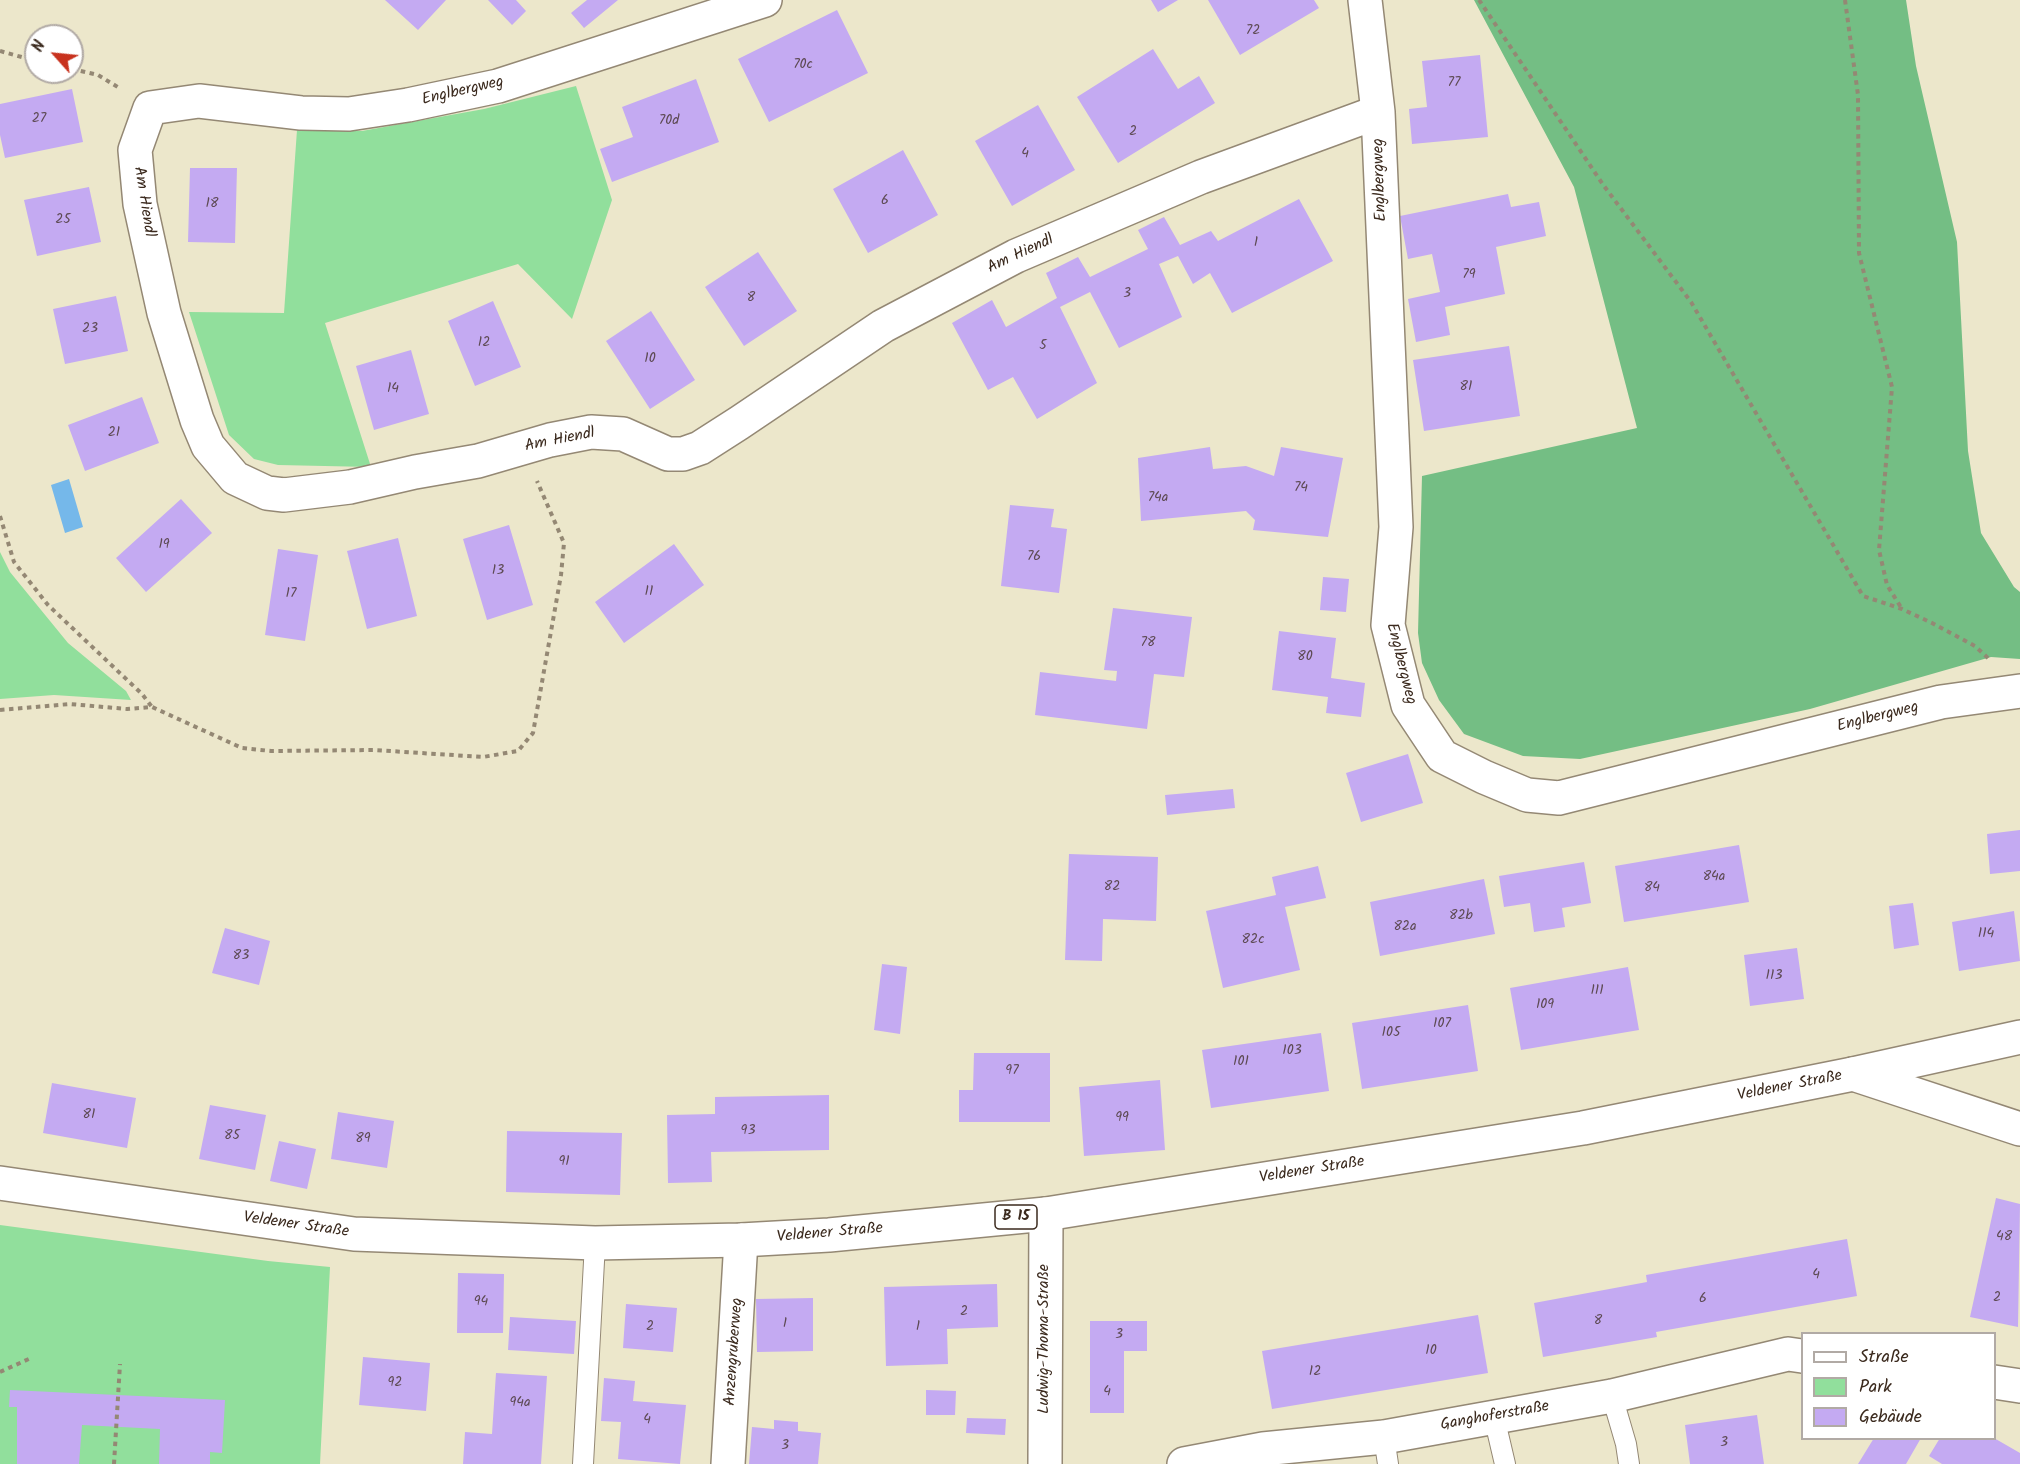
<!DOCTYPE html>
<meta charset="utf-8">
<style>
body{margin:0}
#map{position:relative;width:2020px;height:1464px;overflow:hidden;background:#ece7cb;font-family:Kalam,sans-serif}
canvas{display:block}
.legend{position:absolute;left:1801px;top:1332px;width:195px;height:108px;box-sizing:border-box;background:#fff;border:2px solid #b1aaa5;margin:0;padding:8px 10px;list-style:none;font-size:18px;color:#3b2a1e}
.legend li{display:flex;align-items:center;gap:12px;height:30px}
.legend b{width:30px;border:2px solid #b1aaa5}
.north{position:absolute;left:24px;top:24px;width:60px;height:60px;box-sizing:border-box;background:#fff;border:2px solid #b1aaa5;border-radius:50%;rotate:297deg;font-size:16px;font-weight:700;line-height:24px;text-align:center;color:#3b2a1e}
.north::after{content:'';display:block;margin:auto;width:21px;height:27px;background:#c8321e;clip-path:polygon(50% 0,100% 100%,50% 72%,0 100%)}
</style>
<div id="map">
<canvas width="2020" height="1464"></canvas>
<ul class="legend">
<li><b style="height:8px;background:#fff"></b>Straße</li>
<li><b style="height:16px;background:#91df9c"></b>Park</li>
<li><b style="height:16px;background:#c4aaf2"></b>Gebäude</li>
</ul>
<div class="north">N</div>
</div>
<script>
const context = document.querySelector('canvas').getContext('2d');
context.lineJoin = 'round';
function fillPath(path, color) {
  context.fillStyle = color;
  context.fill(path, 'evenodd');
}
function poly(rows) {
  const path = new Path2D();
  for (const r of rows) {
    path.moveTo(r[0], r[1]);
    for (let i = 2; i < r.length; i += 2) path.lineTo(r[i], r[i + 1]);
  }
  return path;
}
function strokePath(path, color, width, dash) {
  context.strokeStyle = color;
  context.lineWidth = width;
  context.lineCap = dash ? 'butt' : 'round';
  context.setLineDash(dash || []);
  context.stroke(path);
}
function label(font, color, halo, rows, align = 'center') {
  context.font = font + ' Kalam,sans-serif';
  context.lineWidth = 6;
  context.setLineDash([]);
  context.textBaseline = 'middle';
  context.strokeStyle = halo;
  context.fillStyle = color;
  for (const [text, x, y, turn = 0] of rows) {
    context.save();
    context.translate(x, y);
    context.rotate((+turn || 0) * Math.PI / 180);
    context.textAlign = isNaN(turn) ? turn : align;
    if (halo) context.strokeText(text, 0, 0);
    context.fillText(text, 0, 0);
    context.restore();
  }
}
const green = poly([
 [576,86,612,200,572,319,518,264,325,323,371,467,278,465,254,459,229,435,189,312,284,313,297,130,362,131,484,109],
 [0,552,10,572,68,643,126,691,131,700,54,695,0,699],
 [0,1225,268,1261,330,1267,320,1464,0,1464]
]);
const forest = poly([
 [1474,0,1906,0,1916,66,1957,242,1968,451,1981,533,2014,587,2020,592,2020,659,1991,657,1810,709,1580,759,1523,756,1464,734,1439,700,1422,663,1418,633,1422,476,1637,428,1574,187]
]);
const water = poly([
 [69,479,83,527,65,533,51,485]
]);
const building = poly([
 [385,0,446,0,418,30],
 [488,0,516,0,526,11,512,25],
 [587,0,618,0,584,28,571,13],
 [1151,0,1178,0,1158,12],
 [1208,0,1314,0,1319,8,1240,55],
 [837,10,868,73,769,122,738,59],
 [1153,49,1178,89,1199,76,1215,103,1118,163,1077,97],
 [1480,55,1488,137,1412,144,1409,109,1427,107,1422,61],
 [696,79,719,142,612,182,600,149,633,137,622,107],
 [72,89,83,142,5,158,0,135,0,104],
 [1038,105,1075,170,1012,206,975,141],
 [903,150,938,215,868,253,833,189],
 [190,168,237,168,235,243,188,242],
 [89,187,101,242,37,256,24,200],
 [1508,194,1511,207,1539,202,1546,236,1496,247,1505,294,1445,307,1450,335,1416,342,1408,299,1440,292,1432,254,1408,259,1400,216],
 [1299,199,1333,261,1232,313,1210,273,1193,284,1178,256,1159,264,1182,317,1119,348,1090,292,1060,307,1097,383,1037,419,1013,377,988,390,952,323,992,300,1006,327,1057,298,1046,273,1078,257,1090,277,1148,249,1138,230,1164,217,1180,245,1211,231,1218,241],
 [758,252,797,311,744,346,705,287],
 [116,296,128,351,65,364,53,309],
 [493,301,521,367,475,386,448,321],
 [651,311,695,380,650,409,606,341],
 [1509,346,1520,416,1424,431,1413,360],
 [411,350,429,414,374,430,356,366],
 [142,397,159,443,85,471,68,425],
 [1210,447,1213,469,1246,466,1274,476,1281,447,1343,458,1328,537,1253,530,1255,520,1246,511,1141,521,1138,458],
 [181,499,212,533,146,592,116,558],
 [1010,505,1054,509,1051,527,1067,529,1059,593,1001,586],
 [509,525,533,605,487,620,463,539],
 [398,538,417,616,367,629,347,551],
 [674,544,704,585,624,643,595,602],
 [278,549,318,555,305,641,265,635],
 [1323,577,1349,579,1346,612,1320,610],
 [1113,608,1192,617,1184,677,1154,674,1147,729,1035,715,1040,672,1116,681,1117,671,1104,670],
 [1279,631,1336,638,1331,678,1365,683,1361,717,1326,713,1328,697,1272,690],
 [1408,754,1423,803,1361,822,1346,773],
 [1233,789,1235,808,1167,815,1165,795],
 [2020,830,2020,871,1990,874,1987,834],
 [1739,845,1749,902,1624,922,1615,866],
 [1069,854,1158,857,1156,921,1103,919,1102,961,1065,960],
 [1584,862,1591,903,1562,908,1565,927,1534,932,1530,903,1504,907,1499,876],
 [1318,866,1326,898,1285,907,1300,970,1223,988,1206,911,1276,895,1272,877],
 [1484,879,1495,934,1380,956,1370,902],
 [1913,903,1919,945,1894,949,1889,906],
 [2014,911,2020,961,1959,971,1952,922],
 [225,928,270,941,259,985,212,973],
 [1797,948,1804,999,1750,1006,1744,955],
 [882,964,907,967,900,1034,874,1030],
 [1628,967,1639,1030,1521,1050,1510,988],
 [1468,1005,1478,1071,1362,1089,1352,1023],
 [1321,1033,1329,1091,1211,1108,1202,1050],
 [974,1053,1050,1053,1050,1122,959,1122,959,1090,973,1090],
 [1160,1080,1165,1150,1084,1156,1079,1087],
 [52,1083,136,1098,127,1148,43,1133],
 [829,1095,829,1150,711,1152,712,1182,668,1183,667,1115,715,1114,715,1097],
 [210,1105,266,1115,255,1170,199,1159],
 [338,1112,394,1121,387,1168,331,1159],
 [507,1131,622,1133,620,1195,506,1192],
 [279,1141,316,1149,307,1189,270,1181],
 [1996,1198,2020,1204,2018,1327,1970,1317],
 [1847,1239,1857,1296,1656,1332,1657,1337,1543,1357,1534,1303,1647,1282,1646,1275],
 [458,1273,504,1274,503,1333,457,1333],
 [997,1284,998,1327,947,1329,948,1364,886,1366,884,1287],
 [813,1298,813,1351,757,1352,756,1299],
 [626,1304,677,1308,673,1352,623,1348],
 [1478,1315,1488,1373,1272,1409,1262,1351],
 [510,1317,576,1321,574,1354,508,1350],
 [1090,1321,1147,1321,1147,1351,1124,1351,1124,1413,1090,1413],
 [363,1357,430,1363,426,1411,359,1405],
 [496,1373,547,1376,541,1464,463,1464,465,1432,492,1434],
 [604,1378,635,1381,633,1401,686,1405,680,1464,618,1459,621,1422,601,1421],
 [10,1390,225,1400,222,1453,210,1452,210,1464,159,1464,160,1429,82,1425,79,1464,17,1464,17,1407,9,1407],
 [926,1390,956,1391,955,1415,926,1415],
 [1757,1415,1764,1464,1690,1464,1685,1425],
 [967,1418,1006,1419,1005,1435,966,1433],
 [774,1420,798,1422,798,1431,821,1433,818,1464,749,1464,752,1427,774,1429],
 [1874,1438,1921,1438,1906,1464,1858,1464],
 [1940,1438,1994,1438,2020,1453,2020,1464,1942,1464,1929,1456]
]);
const path = poly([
 [1479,0,1604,186,1691,302,1863,596,1902,609,1932,623,1975,646,1990,660],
 [1845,0,1858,95,1859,253,1892,387,1879,550,1887,585,1902,609],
 [0,51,36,61],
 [72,69,98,75,121,89],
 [0,516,14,562,48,605,142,694,152,707],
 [0,710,70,704,127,709,152,707,242,748,271,751,374,750,483,757,518,751,533,733,561,575,564,543,537,481],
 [0,1372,31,1358],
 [114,1464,120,1364]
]);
const lane = poly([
 [1612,1396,1626,1444,1629,1464],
 [1494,1417,1505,1464],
 [1384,1437,1388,1464],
 [583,1464,595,1243]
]);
const street = poly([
 [765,0,498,86,408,105,349,114,301,113,199,101,150,108,135,150,140,204,164,313,197,420,208,446,235,478,267,493,284,495,350,487,415,472,478,461,550,440,591,432,623,434,668,454,683,454,700,448,739,423,883,326,1016,256,1201,177,1378,112],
 [1365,0,1378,112,1396,527,1388,625,1408,705,1442,756,1484,777,1527,795,1559,798,1941,702,2020,691],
 [1853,1074,2020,1129],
 [1994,1382,2020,1386],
 [728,1464,741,1240],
 [1045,1464,1046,1214],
 [1184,1464,1263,1449,1384,1437,1612,1396,1788,1354,1802,1356]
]);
const primary = poly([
 [0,1183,354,1234,595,1243,741,1240,829,1235,1046,1214,1583,1128,1853,1074,2020,1037]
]);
const numberNames = [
 ["72",1253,32],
 ["70c",803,66],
 ["77",1454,84],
 ["27",39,120],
 ["70d",669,122],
 ["2",1133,133],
 ["4",1025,155],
 ["6",885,202],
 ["18",212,205],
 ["25",63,221],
 ["1",1256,244],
 ["79",1469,276],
 ["3",1127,295],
 ["8",751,299],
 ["23",90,330],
 ["12",484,344],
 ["5",1043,347],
 ["10",650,360],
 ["81",1466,388],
 ["14",393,390],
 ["21",114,434],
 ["74",1301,489],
 ["74a",1158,499],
 ["19",164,546],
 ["76",1034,558],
 ["13",498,572],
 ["11",649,593],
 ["17",291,595],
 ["78",1148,644],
 ["80",1305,658],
 ["84a",1714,878],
 ["82",1112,888],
 ["84",1652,889],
 ["82b",1461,917],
 ["82a",1405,928],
 ["114",1986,935],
 ["82c",1253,941],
 ["83",241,957],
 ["113",1774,977],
 ["111",1597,992],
 ["109",1545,1006],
 ["107",1442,1025],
 ["105",1391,1034],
 ["103",1292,1052],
 ["101",1241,1063],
 ["97",1012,1072],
 ["81",89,1116],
 ["99",1122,1119],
 ["93",748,1132],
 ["85",232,1137],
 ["89",363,1140],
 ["91",564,1163],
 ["48",2004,1238],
 ["4",1816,1276],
 ["2",1997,1299],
 ["6",1703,1300],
 ["94",481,1303],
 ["2",964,1313],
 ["8",1598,1322],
 ["1",785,1325],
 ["2",650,1328],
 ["1",918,1328],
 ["3",1119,1336],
 ["10",1431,1352],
 ["12",1315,1373],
 ["92",395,1384],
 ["4",1107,1393],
 ["94a",520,1404],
 ["4",647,1421],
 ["3",1724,1444],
 ["3",785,1447]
];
const shields = [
 [1016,1217,42]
];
const shieldNames = [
 ["B 15",1016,1217]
];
const streetNames = [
 ["Englbergweg",463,92,-13],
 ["Englbergweg",1381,180,-92],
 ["Am Hiendl",143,202,81],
 ["Am Hiendl",1021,255,-25],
 ["Am Hiendl",560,441,-11],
 ["Englbergweg",1400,664,76],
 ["Englbergweg",1878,718,-14],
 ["Veldener Straße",1790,1087,-11],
 ["Veldener Straße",1312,1171,-9],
 ["Veldener Straße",296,1226,8],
 ["Veldener Straße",830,1234,-5],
 ["Ludwig-Thoma-Straße",1045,1339,-90],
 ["Anzengruberweg",735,1352,-86],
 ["Ganghoferstraße",1495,1417,-10]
];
fillPath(green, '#91df9c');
fillPath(forest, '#74be84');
fillPath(water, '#75b8ea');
fillPath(building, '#c4aaf2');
strokePath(lane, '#948874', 22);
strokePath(street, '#948874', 36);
strokePath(primary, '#948874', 36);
strokePath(path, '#948874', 4, [4.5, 4.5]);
strokePath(lane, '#fff', 20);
strokePath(street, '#fff', 33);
strokePath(primary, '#fff', 33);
label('14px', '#5d4a53', null, numberNames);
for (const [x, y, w] of shields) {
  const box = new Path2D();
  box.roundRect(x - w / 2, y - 12, w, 24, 4.5);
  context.fillStyle = '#fff';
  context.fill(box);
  strokePath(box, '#3b2a1e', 1.5);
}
label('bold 15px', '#3b2a1e', null, shieldNames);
label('16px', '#3b2a1e', '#fff', streetNames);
</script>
